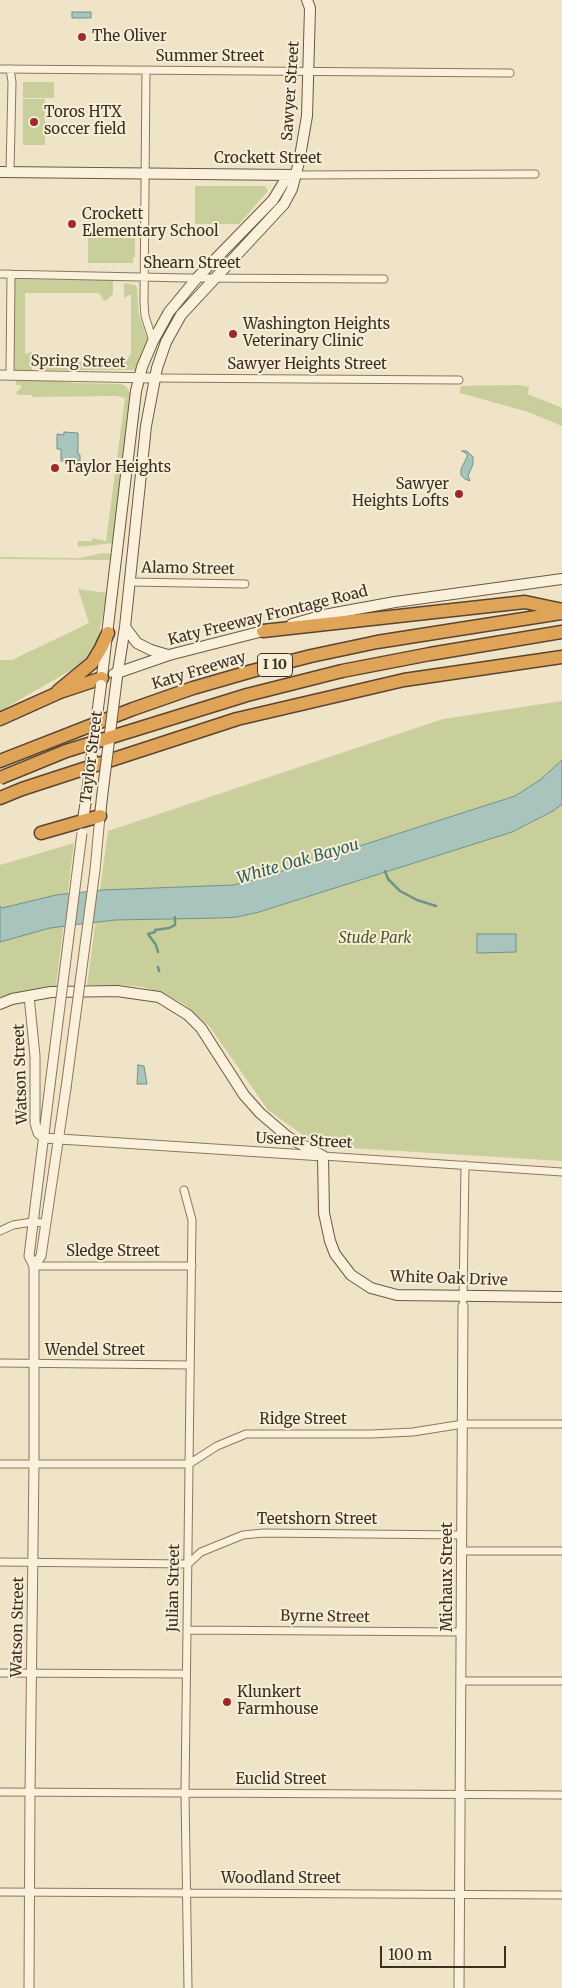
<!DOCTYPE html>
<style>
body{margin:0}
#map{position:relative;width:562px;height:1988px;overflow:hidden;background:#f0e4c8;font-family:Merriweather,serif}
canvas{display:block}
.scale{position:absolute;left:380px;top:1946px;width:126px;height:22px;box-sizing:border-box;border:2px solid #3d2e20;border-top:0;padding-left:6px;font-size:15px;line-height:18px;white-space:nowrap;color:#3d2e20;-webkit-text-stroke:4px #f7eed8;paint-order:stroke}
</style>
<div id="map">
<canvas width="562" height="1988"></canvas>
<div class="scale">100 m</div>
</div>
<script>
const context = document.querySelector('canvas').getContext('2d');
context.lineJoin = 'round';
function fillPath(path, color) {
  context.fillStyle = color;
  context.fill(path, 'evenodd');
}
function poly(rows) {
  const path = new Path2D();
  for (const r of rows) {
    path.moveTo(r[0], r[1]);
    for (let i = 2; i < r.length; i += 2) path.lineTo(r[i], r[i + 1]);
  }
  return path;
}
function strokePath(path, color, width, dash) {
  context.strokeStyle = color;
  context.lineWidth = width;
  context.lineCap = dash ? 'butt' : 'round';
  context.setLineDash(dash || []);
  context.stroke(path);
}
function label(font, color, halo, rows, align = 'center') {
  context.font = font + ' Merriweather,serif';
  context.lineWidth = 4;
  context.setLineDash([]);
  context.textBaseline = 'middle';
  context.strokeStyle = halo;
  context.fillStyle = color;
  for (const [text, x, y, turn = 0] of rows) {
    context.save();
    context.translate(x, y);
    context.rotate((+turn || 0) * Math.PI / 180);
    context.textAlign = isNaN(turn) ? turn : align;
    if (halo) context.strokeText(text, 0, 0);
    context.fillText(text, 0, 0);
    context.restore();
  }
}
const green = poly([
 [23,82,54,82,54,98,23,98],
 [23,99,45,99,45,145,23,145],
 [195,186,265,186,268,191,239,224,195,224],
 [88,237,135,238,135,257,133,258,133,263,88,263],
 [14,279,113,280,113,294,107,300,104,301,99,293,25,293,25,354,32,352,32,370,13,370],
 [124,283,135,285,137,288,139,315,148,341,137,370,44,370,44,360,48,355,52,355,56,362,124,362,127,360,131,354,131,294,124,298],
 [16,378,77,383,121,384,126,386,132,397,114,543,78,547,78,541,92,541,92,538,106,541,125,398,116,396,32,397,32,395,18,395,16,392,21,388,21,385,16,385],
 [519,385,529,387,528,394,562,408,562,426,528,412,460,393,461,386],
 [103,553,113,554,113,560,0,559,0,557,79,558],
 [78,589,107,593,97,644,87,661,0,711,0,660,12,660,89,623],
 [562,701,562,1161,318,1146,268,1110,209,1026,185,1005,167,995,143,987,117,985,87,985,108,831,443,719],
 [74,843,56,986,34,989,0,999,0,865]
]);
const water = poly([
 [72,12,91,12,91,18,72,18,72,12],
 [64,432,78,433,78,454,80,455,80,461,61,461,61,449,57,449,57,434,64,435,64,432],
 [462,451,467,451,473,457,473,464,468,476,470,481,465,479,461,475,461,469,467,457,467,454,462,451],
 [562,760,562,804,553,811,512,832,259,912,237,917,220,918,115,920,81,924,50,928,0,942,0,906,2,908,56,895,102,890,233,885,257,879,515,796,540,780,562,760],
 [477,934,516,934,516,952,477,953,477,934],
 [138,1065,144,1066,147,1084,137,1084,138,1065]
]);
const stream = poly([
 [385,871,388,879,400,891,417,900,436,906],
 [158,952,156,945,148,934,155,932,155,930,169,928,175,925,175,917],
 [158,967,159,971]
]);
const minor = poly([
 [0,69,510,73],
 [146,70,144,303,145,316,153,341],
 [10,172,12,82,10,69],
 [294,175,535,174],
 [0,274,187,278,384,279],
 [10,375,11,274],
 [154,378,459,380],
 [130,582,245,584],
 [323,1156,562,1172],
 [184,1190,192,1220,185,1793,188,1988],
 [0,1231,13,1225,32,1222,45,1223],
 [34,1266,192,1266],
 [463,1300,465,1165],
 [0,1363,190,1365],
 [0,1464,189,1464,217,1446,246,1434,371,1434,413,1432,463,1424,562,1424],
 [462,1551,562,1551],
 [0,1562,188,1564,201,1552,243,1535,263,1533,462,1535],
 [187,1630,462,1632],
 [0,1673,186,1674],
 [462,1681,562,1681],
 [0,1792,562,1795],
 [0,1892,562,1895]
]);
const tertiary = poly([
 [0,375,154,378],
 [95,870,100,816],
 [29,996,35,1056,35,1123,38,1133,44,1138],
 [44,1138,323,1156],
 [34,1266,41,1256,66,1088],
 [29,1988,30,1792,34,1464,34,1266,29,1256,50,1085],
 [459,1988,463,1306]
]);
const secondary = poly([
 [0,172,294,175],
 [292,624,324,615,395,602,562,579],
 [125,627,137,643,151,650,168,655],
 [114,674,169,655,271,629],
 [117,677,125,627,146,426,157,368,166,342,181,315,284,204,292,189,299,162,307,116,310,8,307,0],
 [101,685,136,391,142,367,153,341,169,312,197,278,273,200,284,182,294,175],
 [100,816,102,797],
 [83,820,86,800],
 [0,1004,12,999,51,992,117,991,159,997,188,1015,201,1028,244,1095,260,1113,288,1137,323,1156,324,1213,330,1241,335,1254,351,1275,371,1288,397,1295,562,1297]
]);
const motorway = poly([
 [263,631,525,602,562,610],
 [342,671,430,654,562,632],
 [58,691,92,663,101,648,108,633],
 [0,719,60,692,102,678],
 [0,761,133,709,193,688,252,671,311,656,377,642,562,613],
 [0,798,22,789,237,719,404,680,562,657],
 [41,833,100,816]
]);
const tertiaryBridge = poly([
 [50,1085,82,833],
 [66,1088,95,870]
]);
const secondaryBridge = poly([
 [102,797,117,677],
 [86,800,101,685]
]);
const motorwayBridge = poly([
 [0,778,66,751,247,695,342,671]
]);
const markers = [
 [82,37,5,"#9e2a2b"],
 [34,122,5,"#9e2a2b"],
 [72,224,5,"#9e2a2b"],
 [233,334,5,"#9e2a2b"],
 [55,468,5,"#9e2a2b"],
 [459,494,5,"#9e2a2b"],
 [227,1702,5,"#9e2a2b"]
];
const shields = [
 [275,665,35]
];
const shieldNames = [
 ["I 10",275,665]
];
const poiNames = [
 ["The Oliver",92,37],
 ["Toros HTX",44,113],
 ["soccer field",44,130],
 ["Crockett",82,215],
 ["Elementary School",82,232],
 ["Washington Heights",243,325],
 ["Veterinary Clinic",243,342],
 ["Taylor Heights",65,468],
 ["Sawyer",449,485,"right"],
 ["Heights Lofts",449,502,"right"],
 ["Klunkert",237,1693],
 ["Farmhouse",237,1710]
];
const streetNames = [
 ["Summer Street",210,57],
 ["Sawyer Street",291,91,-86],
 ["Crockett Street",268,159],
 ["Shearn Street",192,264],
 ["Spring Street",78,362,1],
 ["Sawyer Heights Street",307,365],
 ["Alamo Street",188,569,1],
 ["Katy Freeway Frontage Road",268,616,-14],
 ["Katy Freeway",199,671,-17],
 ["Taylor Street",92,757,-83],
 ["Watson Street",21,1074,-92],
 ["Usener Street",304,1141,3],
 ["Sledge Street",113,1252],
 ["White Oak Drive",449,1279,2],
 ["Wendel Street",95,1351],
 ["Ridge Street",303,1420],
 ["Teetshorn Street",317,1520],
 ["Michaux Street",448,1577,-90],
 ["Julian Street",174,1588,-89],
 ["Byrne Street",325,1617,1],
 ["Watson Street",18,1627,-89],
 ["Euclid Street",281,1780],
 ["Woodland Street",281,1879]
];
const parkNames = [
 ["Stude Park",375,939]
];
const waterNames = [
 ["White Oak Bayou",298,862,-16]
];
fillPath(green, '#c9cf9b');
fillPath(water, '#a9c4bc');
strokePath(water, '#6f938a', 1);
strokePath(stream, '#6f938a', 2.5);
strokePath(minor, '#8d765c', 9);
strokePath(tertiary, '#8d765c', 11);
strokePath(secondary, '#6f573f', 12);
strokePath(motorway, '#5b4430', 15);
strokePath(minor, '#faf1dc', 7);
strokePath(tertiary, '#faf1dc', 9);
strokePath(secondary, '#faf1dc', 10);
strokePath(motorway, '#e0a458', 12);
strokePath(tertiaryBridge, '#8d765c', 11, []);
strokePath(secondaryBridge, '#6f573f', 12, []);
strokePath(motorwayBridge, '#5b4430', 15, []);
strokePath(tertiaryBridge, '#faf1dc', 9);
strokePath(secondaryBridge, '#faf1dc', 10);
strokePath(motorwayBridge, '#e0a458', 12);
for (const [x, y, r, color] of markers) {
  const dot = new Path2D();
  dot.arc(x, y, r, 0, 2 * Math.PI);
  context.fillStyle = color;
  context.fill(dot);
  strokePath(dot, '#f7eed8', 2);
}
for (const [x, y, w] of shields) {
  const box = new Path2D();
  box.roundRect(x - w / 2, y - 11.5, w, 23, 4);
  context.fillStyle = '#f7eed8';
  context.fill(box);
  strokePath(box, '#3d2e20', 1);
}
label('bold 14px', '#3d2e20', null, shieldNames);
label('15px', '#3d2e20', '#f7eed8', poiNames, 'left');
label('15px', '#3d2e20', '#f7eed8', streetNames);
label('italic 15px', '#4d5a26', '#f7eed8', parkNames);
label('italic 16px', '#2f5d5a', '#f7eed8', waterNames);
</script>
